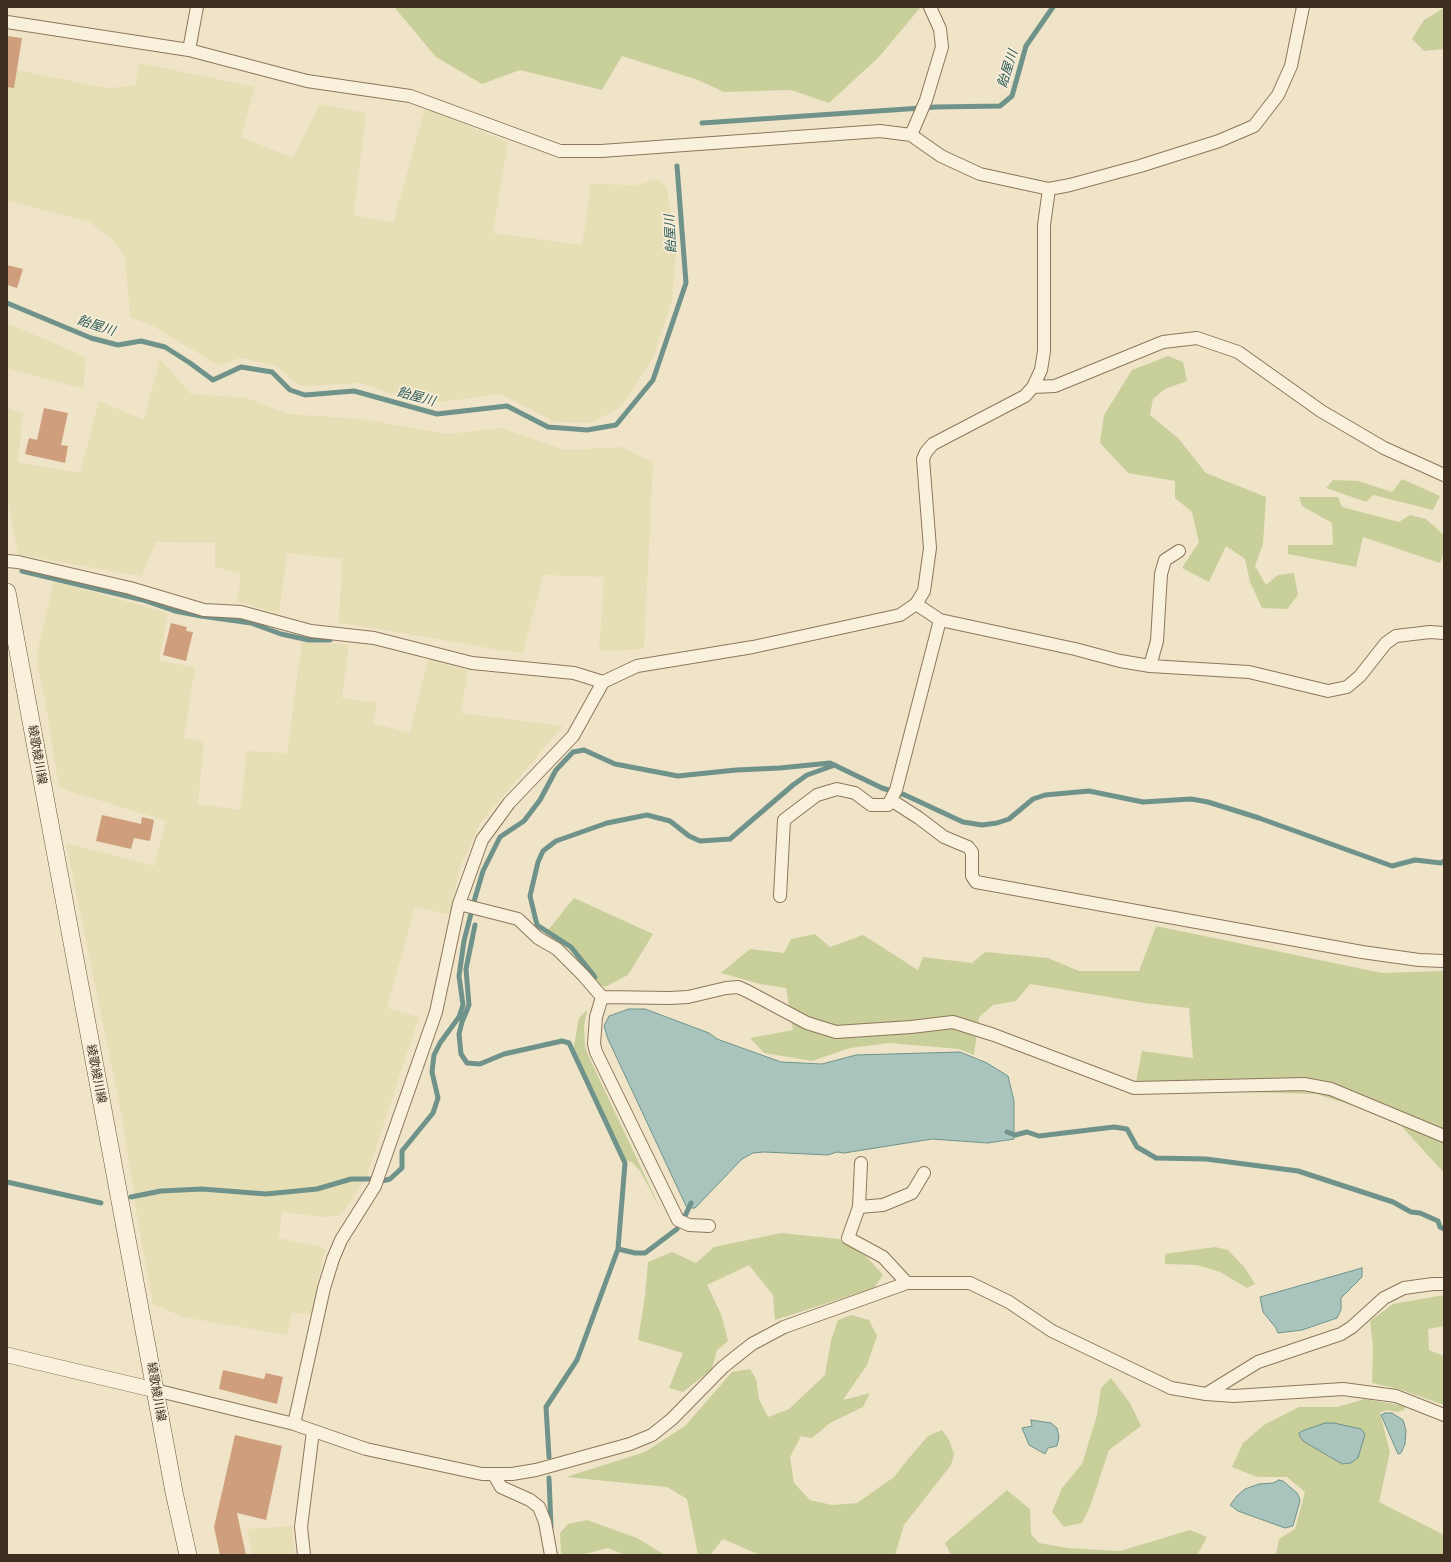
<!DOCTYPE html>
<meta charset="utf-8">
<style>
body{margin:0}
#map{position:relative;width:1451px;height:1562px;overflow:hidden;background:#f0e4c8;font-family:"Libre Baskerville",serif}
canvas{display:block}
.frame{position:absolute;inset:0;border:8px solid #3d2e20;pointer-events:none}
</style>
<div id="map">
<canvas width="1451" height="1562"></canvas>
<div class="frame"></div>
</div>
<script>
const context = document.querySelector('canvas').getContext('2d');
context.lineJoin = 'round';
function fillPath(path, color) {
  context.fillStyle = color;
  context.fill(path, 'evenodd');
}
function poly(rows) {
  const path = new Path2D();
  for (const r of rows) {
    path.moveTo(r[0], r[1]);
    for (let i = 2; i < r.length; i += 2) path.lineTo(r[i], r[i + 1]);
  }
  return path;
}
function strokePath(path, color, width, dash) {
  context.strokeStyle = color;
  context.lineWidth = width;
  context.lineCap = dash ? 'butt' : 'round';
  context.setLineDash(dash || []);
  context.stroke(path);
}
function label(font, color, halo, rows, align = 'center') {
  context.font = font + ' "Libre Baskerville","Noto Sans JP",serif';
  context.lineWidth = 3.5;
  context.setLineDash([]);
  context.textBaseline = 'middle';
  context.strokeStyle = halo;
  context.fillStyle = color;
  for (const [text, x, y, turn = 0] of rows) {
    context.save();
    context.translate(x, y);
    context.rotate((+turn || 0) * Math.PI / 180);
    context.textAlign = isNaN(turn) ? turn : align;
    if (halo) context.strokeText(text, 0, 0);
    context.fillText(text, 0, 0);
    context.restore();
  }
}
const farmland = poly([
 [139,63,255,87,241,137,293,158,320,104,366,113,354,215,393,223,425,108,508,142,493,233,582,245,591,184,636,185,658,179,667,187,676,253,672,300,654,356,622,406,592,423,554,422,501,394,441,402,395,395,361,383,300,386,276,366,241,358,218,365,153,326,130,317,125,257,111,238,89,222,7,200,7,68,107,88,135,86],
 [7,323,86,357,83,389,7,368],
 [160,359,191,394,247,398,288,414,362,419,447,434,501,428,565,450,622,447,653,463,644,649,599,651,604,577,543,575,523,653,493,649,392,631,339,623,342,559,287,553,279,614,237,602,241,574,215,567,215,543,156,542,142,576,18,555,7,497,7,408,23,413,18,462,80,473,99,401,144,420],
 [54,581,168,613,159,661,195,667,184,738,204,742,198,804,240,810,247,751,287,753,302,642,349,645,342,698,377,703,373,723,410,733,428,659,468,671,461,713,563,726,481,822,459,870,451,915,415,907,387,1008,419,1017,367,1175,350,1203,339,1216,322,1217,282,1212,279,1238,325,1248,311,1314,292,1313,287,1335,183,1317,153,1304,137,1216,122,1117,66,843,154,866,166,821,59,788,46,706,36,656],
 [292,1526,295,1555,252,1555,247,1529]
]);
const green = poly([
 [394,7,919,7,920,8,879,57,829,103,791,90,724,92,698,80,622,56,602,90,520,70,482,84,436,57],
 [1444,8,1444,49,1424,51,1412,39,1424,20],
 [1168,356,1183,362,1187,381,1165,389,1153,399,1150,415,1178,438,1206,473,1266,497,1263,544,1255,566,1266,585,1278,575,1294,573,1298,595,1287,609,1262,608,1250,582,1245,559,1226,546,1209,582,1182,568,1199,542,1192,512,1175,498,1175,481,1128,473,1100,443,1104,415,1132,370],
 [1402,479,1440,496,1433,510,1373,495,1366,502,1326,488,1333,480,1358,481,1392,492],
 [1299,497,1338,497,1342,507,1399,522,1410,515,1426,519,1444,535,1444,553,1440,563,1363,537,1356,567,1288,554,1288,545,1333,545,1332,523,1302,506],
 [574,898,653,934,628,975,605,987,594,981,568,948,544,935],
 [1156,926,1382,973,1444,971,1444,1173,1395,1119,1316,1094,1207,1091,1136,1082,1142,1051,1193,1058,1189,1008,1144,1003,1030,984,1016,1001,993,1005,979,1017,974,1055,959,1049,889,1043,850,1048,812,1061,764,1053,750,1038,793,1030,786,988,760,984,721,973,750,949,784,953,791,939,815,934,830,947,863,935,918,970,923,957,972,963,985,952,1048,958,1079,971,1139,971],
 [587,1010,584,1026,585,1046,588,1055,662,1212,640,1171,632,1162,625,1160,573,1051,579,1018],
 [781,1233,839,1239,866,1256,883,1275,874,1288,775,1320,773,1295,749,1265,707,1285,721,1314,728,1341,717,1350,712,1369,683,1392,669,1388,683,1353,638,1340,645,1296,648,1262,672,1252,696,1263,714,1247],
 [1215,1247,1228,1250,1245,1268,1255,1284,1247,1288,1220,1272,1197,1265,1165,1264,1165,1254],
 [1444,1295,1444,1326,1428,1329,1429,1350,1444,1356,1444,1405,1402,1390,1372,1383,1373,1347,1370,1321,1393,1304],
 [851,1315,869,1320,877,1336,867,1365,843,1400,870,1393,863,1407,830,1423,812,1438,801,1436,790,1457,794,1483,810,1500,832,1505,857,1503,894,1477,908,1459,928,1436,942,1430,949,1440,954,1454,951,1465,904,1525,895,1555,760,1555,723,1539,710,1555,698,1555,687,1499,667,1487,566,1477,645,1452,685,1426,732,1372,750,1369,756,1379,759,1399,768,1417,789,1409,825,1375,831,1340,838,1320],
 [1111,1378,1130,1403,1141,1426,1109,1450,1091,1504,1082,1523,1064,1527,1052,1512,1062,1488,1082,1464,1097,1415,1101,1388],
 [1365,1399,1405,1406,1404,1410,1398,1412,1387,1410,1380,1413,1390,1452,1379,1502,1444,1535,1444,1555,1276,1555,1279,1539,1295,1529,1305,1492,1287,1477,1257,1477,1232,1467,1243,1443,1264,1425,1299,1407,1337,1407],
 [1007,1490,1030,1509,1031,1534,1039,1543,1067,1548,1120,1551,1190,1530,1207,1537,1197,1555,951,1555,945,1543],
 [587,1520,637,1538,665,1555,625,1555,608,1548,581,1555,566,1555,561,1553,560,1533,568,1524]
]);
const water = poly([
 [629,1009,645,1009,709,1033,717,1039,781,1062,822,1064,856,1055,960,1052,987,1063,1008,1076,1014,1101,1014,1139,988,1143,932,1139,844,1153,837,1152,828,1155,764,1152,753,1153,742,1159,695,1208,687,1208,608,1039,604,1026,609,1016,629,1009],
 [1362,1268,1362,1277,1341,1298,1341,1310,1337,1318,1302,1330,1278,1333,1276,1328,1263,1312,1260,1297,1362,1268],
 [1385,1413,1392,1413,1403,1420,1406,1430,1405,1444,1401,1453,1398,1454,1381,1415,1385,1413],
 [1031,1420,1051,1423,1057,1428,1059,1437,1057,1446,1048,1448,1045,1454,1029,1445,1022,1428,1032,1426,1031,1420],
 [1325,1423,1334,1423,1361,1429,1365,1434,1358,1458,1351,1463,1342,1464,1303,1441,1300,1437,1299,1433,1302,1431,1325,1423],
 [1279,1480,1283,1481,1297,1493,1299,1497,1300,1501,1293,1526,1285,1528,1238,1511,1230,1505,1237,1496,1245,1489,1259,1484,1273,1483,1279,1480]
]);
const stream = poly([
 [702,123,936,107,1000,106,1012,96,1026,46,1053,7],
 [7,303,91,338,118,345,141,341,165,347,190,363,213,380,241,367,272,372,290,390,305,395,354,391,437,414,507,406,548,427,587,430,616,425,653,380,686,283,677,166],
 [22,571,143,600,175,611,201,616,251,623,281,634,309,640,330,640],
 [475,925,466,969,469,1005,462,1022,459,1034,461,1054,467,1063,480,1064,504,1054,562,1041,569,1043,625,1163,618,1249,577,1360,546,1407,549,1457],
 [595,977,571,947,537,925,530,896,538,862,543,851,556,841,607,823,647,815,670,821,689,836,700,841,730,839,793,785,807,775,835,765],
 [1007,1132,1015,1135,1027,1132,1039,1136,1114,1127,1127,1129,1137,1147,1156,1158,1206,1159,1298,1171,1393,1202,1411,1212,1420,1213,1438,1221,1440,1227,1444,1229],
 [7,1182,101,1203],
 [131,1197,161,1191,202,1189,266,1194,317,1189,351,1179,369,1179,382,1181,390,1179,402,1168,402,1151,433,1113,438,1098,432,1072,434,1055,440,1043,459,1017,463,1005,459,976,464,941,475,898,483,871,500,837,524,821,540,800,556,770,573,752,584,750,615,764,678,776,736,770,780,768,830,763,882,788,905,795,963,822,982,825,997,823,1009,819,1033,799,1045,795,1089,791,1143,802,1191,799,1208,802,1259,818,1392,866,1415,860,1441,863,1444,861],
 [685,1216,691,1203],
 [618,1249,635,1253,645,1253,677,1229],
 [549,1478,551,1527]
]);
const building = poly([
 [7,36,22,38,14,88,7,87],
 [7,265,23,269,17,288,7,285],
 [44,408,68,413,61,445,68,446,65,463,25,454,29,438,37,440],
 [171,623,187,627,186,631,193,632,186,661,163,655],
 [102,815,141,824,142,817,154,820,150,841,134,838,131,849,96,841],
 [223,1370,264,1379,266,1373,283,1377,277,1404,219,1389],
 [235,1435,282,1446,266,1520,237,1513,246,1555,220,1555,214,1527]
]);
const minor = poly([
 [7,22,189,50,307,81,410,96,560,151,601,151,880,131,911,135,941,156,980,174,1049,189,1070,185,1140,166,1219,141,1254,126,1278,95,1291,66,1303,7],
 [189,50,197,7],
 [911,135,926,100,942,47,940,29,930,7],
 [1033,387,1055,386,1163,342,1197,338,1238,352,1321,411,1384,448,1444,475],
 [7,561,18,562,130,588,204,610,241,612,311,631,374,638,472,663,574,673,603,682],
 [916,604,940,620,1075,649,1120,661,1150,666,1249,672,1328,691,1347,687,1360,676,1386,643,1396,636,1430,632,1444,633],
 [1150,666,1157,641,1161,574,1165,560,1179,551],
 [891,800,919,818,944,837,968,847,972,852,972,876,976,882,1362,952,1419,960,1444,961],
 [780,896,784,820,817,795,837,789,855,793,871,805,888,805,896,790,940,620],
 [459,904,518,919,538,938,557,949,583,975,602,997,670,998,688,997,726,988,738,987,747,991,807,1023,836,1032,911,1027,953,1022,994,1035,1134,1088,1304,1084,1331,1089,1444,1136],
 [602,997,596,1017,594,1044,596,1052,678,1220,689,1225,709,1226],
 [861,1163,859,1207,848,1238,883,1257,907,1283],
 [859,1207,883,1205,912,1193,924,1173],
 [155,1390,294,1424,366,1449,482,1474,512,1474,536,1470,630,1444,652,1435,672,1419,723,1367,752,1344,784,1327,907,1283,970,1283,1009,1302,1052,1331,1171,1388,1206,1394,1234,1396,1343,1389,1396,1396,1444,1415],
 [1206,1394,1258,1362,1341,1334,1352,1327,1384,1298,1404,1288,1433,1284,1444,1284],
 [294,1424,324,1288,333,1259,341,1240,375,1186,436,1012,459,904,482,840,509,803,573,736,603,682,637,666,753,647,900,615,916,604,924,591,930,548,923,459,926,452,933,444,1025,396,1033,387,1041,370,1044,351,1044,225,1049,189],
 [494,1475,501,1487,530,1500,539,1507,545,1522,551,1555],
 [304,1555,301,1527,313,1431]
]);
const tertiary = poly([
 [7,1355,155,1390]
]);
const secondary = poly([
 [7,592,174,1492,188,1555]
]);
const streetNames = [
 ["綾歌綾川線",37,755,80],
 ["綾歌綾川線",96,1074,79],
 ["綾歌綾川線",156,1392,80]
];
const waterNames = [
 ["飴屋川",1008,69,-73],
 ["飴屋川",671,234,-94],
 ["飴屋川",96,326,18],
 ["飴屋川",416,397,15]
];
fillPath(farmland, '#e6deb5');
fillPath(green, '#c9cf9b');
fillPath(water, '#a9c4bc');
strokePath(water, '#6f938a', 1);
strokePath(stream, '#6f938a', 5);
fillPath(building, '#cf9f7d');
strokePath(minor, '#8d765c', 14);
strokePath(tertiary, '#8d765c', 16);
strokePath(secondary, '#6f573f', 18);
strokePath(minor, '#faf1dc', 12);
strokePath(tertiary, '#faf1dc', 15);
strokePath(secondary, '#faf1dc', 17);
label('12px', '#3d2e20', '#f7eed8', streetNames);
label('italic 13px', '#2f5d5a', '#f7eed8', waterNames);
</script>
